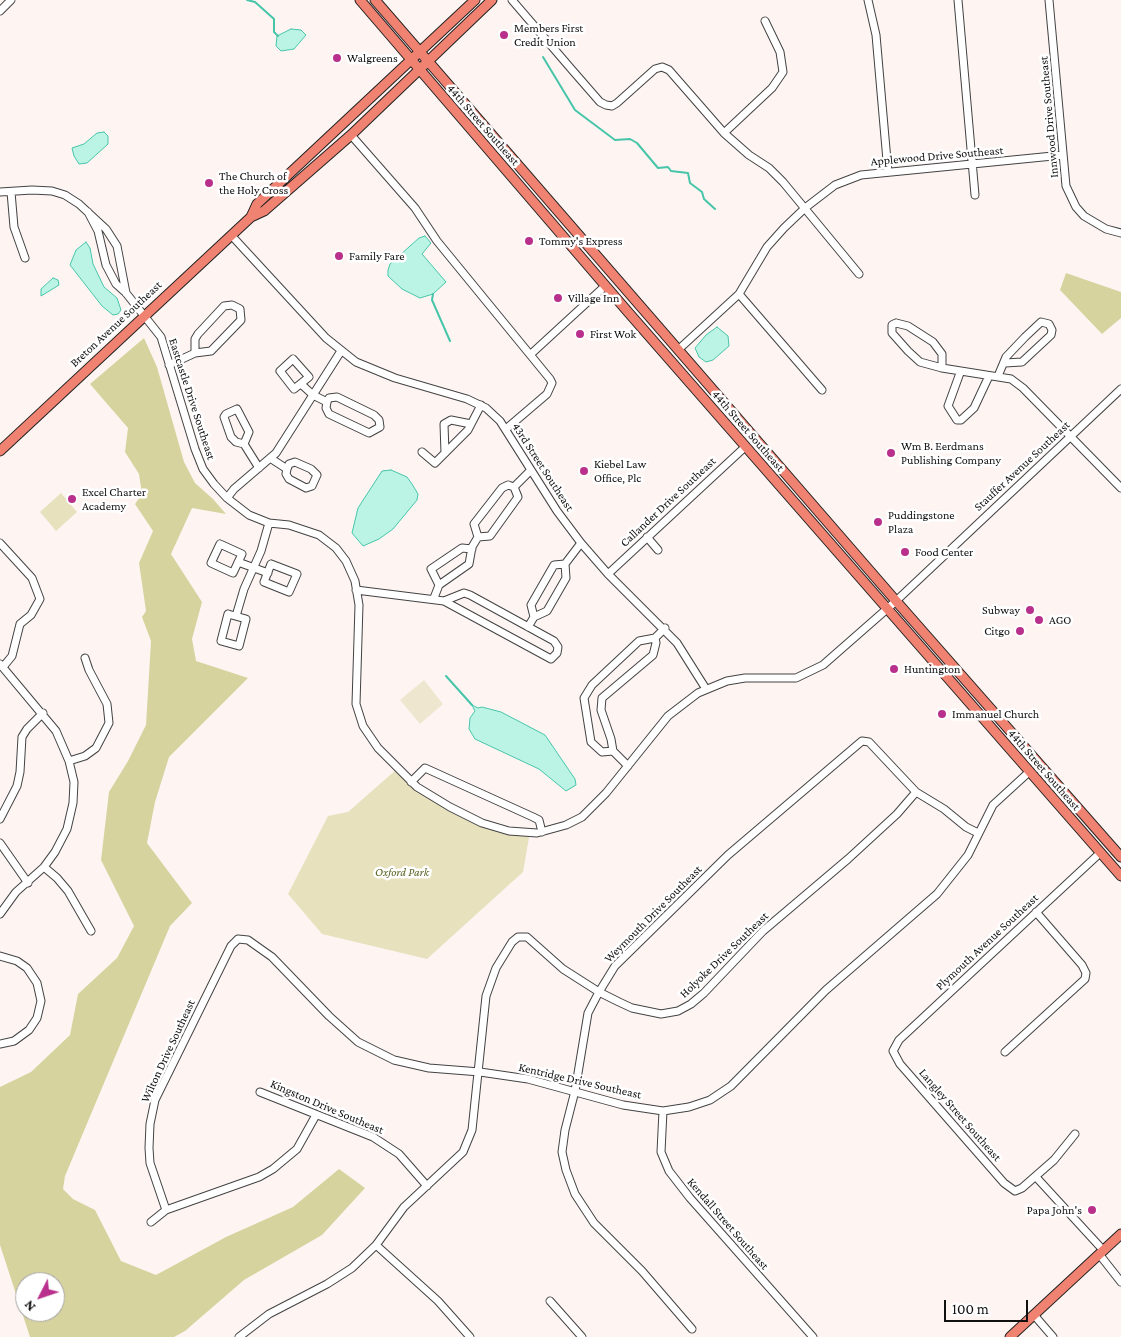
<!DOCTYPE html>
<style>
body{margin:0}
#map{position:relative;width:1121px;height:1337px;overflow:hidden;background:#fef5f3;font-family:"Crimson Pro",serif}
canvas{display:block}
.north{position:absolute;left:15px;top:1272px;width:50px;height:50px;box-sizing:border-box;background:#fff;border:1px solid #9f9f9f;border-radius:50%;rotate:229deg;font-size:14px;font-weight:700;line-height:20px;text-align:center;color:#101010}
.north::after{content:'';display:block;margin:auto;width:18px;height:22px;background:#b8308b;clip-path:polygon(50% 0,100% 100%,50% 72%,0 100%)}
.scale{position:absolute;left:944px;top:1300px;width:84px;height:22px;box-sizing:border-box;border:2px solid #101010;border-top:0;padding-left:6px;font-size:15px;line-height:18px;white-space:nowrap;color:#101010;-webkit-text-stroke:4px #fff;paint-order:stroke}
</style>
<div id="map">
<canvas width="1121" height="1337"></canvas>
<div class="north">N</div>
<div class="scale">100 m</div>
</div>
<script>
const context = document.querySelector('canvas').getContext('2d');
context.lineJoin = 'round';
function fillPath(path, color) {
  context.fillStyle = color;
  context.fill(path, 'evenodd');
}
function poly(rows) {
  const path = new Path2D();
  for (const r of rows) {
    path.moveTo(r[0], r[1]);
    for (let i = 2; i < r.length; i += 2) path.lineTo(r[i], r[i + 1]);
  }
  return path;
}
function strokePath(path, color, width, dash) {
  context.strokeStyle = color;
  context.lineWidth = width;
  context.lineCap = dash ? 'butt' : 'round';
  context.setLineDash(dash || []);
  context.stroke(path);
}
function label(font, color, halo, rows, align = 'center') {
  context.font = font + ' "Crimson Pro",serif';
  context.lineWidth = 5;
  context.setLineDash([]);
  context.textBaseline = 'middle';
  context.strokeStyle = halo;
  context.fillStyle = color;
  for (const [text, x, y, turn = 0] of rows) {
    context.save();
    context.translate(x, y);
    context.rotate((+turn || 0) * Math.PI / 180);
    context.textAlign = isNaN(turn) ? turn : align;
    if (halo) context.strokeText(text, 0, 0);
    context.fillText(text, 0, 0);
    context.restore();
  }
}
const green = poly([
 [61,493,77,512,56,531,40,512],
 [397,769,411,782,482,823,530,832,523,872,427,959,322,934,288,894,328,816,348,812]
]);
const forest = poly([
 [1066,273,1121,292,1121,318,1102,334,1060,290],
 [144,338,157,367,184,462,195,483,213,499,226,514,192,508,171,554,202,602,192,639,196,661,248,678,169,757,155,802,147,843,192,903,170,926,65,1176,63,1189,73,1199,95,1210,121,1261,156,1275,226,1237,293,1207,339,1169,365,1188,322,1235,244,1280,185,1331,174,1337,30,1337,0,1245,0,1087,31,1072,70,1035,78,994,117,958,134,926,101,860,109,792,128,761,146,725,151,641,142,617,146,611,139,563,153,531,135,504,142,494,139,474,125,452,128,428,90,384],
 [25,1282,55,1282,55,1312,25,1312]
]);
const pitch = poly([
 [424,680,443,704,420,724,400,700]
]);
const water = poly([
 [291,29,301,30,306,35,294,49,281,51,276,46,277,36,291,29],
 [104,132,108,136,108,144,87,163,79,164,74,156,72,148,84,144,97,133,104,132],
 [425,236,431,243,422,254,446,282,433,294,420,298,402,289,388,276,388,270,390,264,419,238,425,236],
 [86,242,90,248,93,264,104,287,117,298,121,310,118,314,113,315,102,306,70,265,76,250,86,242],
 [53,278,58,280,59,285,41,296,41,289,53,278],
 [717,327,728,336,729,346,713,360,706,362,699,357,695,348,706,335,717,327],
 [391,470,407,477,412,484,418,494,417,500,393,529,379,539,363,546,352,533,358,508,382,471,391,470],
 [472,705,478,708,482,707,501,712,545,735,575,779,576,785,566,791,539,769,475,739,469,729,470,718,475,711,472,705]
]);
const stream = poly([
 [247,0,255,2,274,19,274,32,278,36],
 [543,57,575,110,615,140,630,139,637,143,658,168,668,167,671,171,688,173,690,183,702,192,704,199,715,209],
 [433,294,432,300,450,341],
 [446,676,472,705]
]);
const minor = poly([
 [512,0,573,71,600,102,606,105,612,106,617,103,655,69,662,67,669,70,724,133,749,155,769,168,783,182,859,274],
 [868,0,876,35,888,172],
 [958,0,975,195],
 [1049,0,1066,186,1076,207,1084,216,1106,229,1121,233],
 [0,11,11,0],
 [724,133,772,88,783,72,780,52,765,21],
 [351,135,415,208,437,241,550,379,552,383,547,394,506,429],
 [0,192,32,190,52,191,65,195,79,204,106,229,117,246,126,293],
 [11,192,14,227,25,258],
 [88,212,98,231,106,265,116,284,126,293,161,337,195,449,203,469,214,484,227,498,249,515,269,523,289,525,319,535,336,548,346,561,355,581,359,605,356,704,363,726,378,748,417,787,450,807,482,823,509,831,537,833,566,825,582,817,606,793,668,716,698,693,727,681,745,678,796,678,823,665,896,601,1121,389],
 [231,235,326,338,356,362,395,378,467,399,486,408,500,421,557,511,581,543,608,574,677,643,706,689],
 [739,294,822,390],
 [896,323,908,326,933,342,942,354,942,368,920,362,908,351,892,333,892,325,896,323],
 [678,350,739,294,767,247,784,228,805,208,835,185,861,175,1063,155],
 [531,354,605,286],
 [293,359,309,377,294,389,280,371,293,359],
 [169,365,195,353,211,351,241,320,240,309,232,305,224,306,198,334,195,339,195,353],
 [942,368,1011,379,1023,388,1121,488],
 [960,373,948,406,957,420,961,420,974,408,989,376],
 [998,376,1006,357,1025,337,1041,322,1049,324,1052,330,1051,335,1022,362,1005,363],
 [301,384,313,395,327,402,326,408,329,414,369,433,380,427,379,420,374,415,337,397,329,398,327,402],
 [244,444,249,432,237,409,226,414,224,417,231,437,236,442,244,444,259,468],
 [422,452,435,463,468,430,481,405],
 [445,453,444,424,451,420,471,424],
 [270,458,287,469,286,474,289,479,306,488,312,486,317,475,311,469,295,462,289,464,287,469],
 [508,485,514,487,518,497,490,536,478,537,474,524,502,488,508,485],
 [514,487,530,471],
 [227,498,234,489,276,453,341,351],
 [647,537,658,550],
 [0,543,32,578,40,599,31,615,20,624,12,656,3,667],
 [220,544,242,554,233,573,211,563,220,544],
 [238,562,268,573],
 [271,564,297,574,289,592,264,582,271,564],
 [608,574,745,447],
 [439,585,431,569,462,548,472,549],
 [356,590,444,601,551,659,557,653,558,647,554,641,470,595,464,593,444,601],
 [434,598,439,585,469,564,472,547,478,537],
 [228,614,246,619,239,646,221,641,228,614],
 [236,616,244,589,261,551,269,523],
 [534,617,531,605,554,565,565,564],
 [528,627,534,617,547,611,566,578,565,564,581,543],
 [0,664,56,731,69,761,74,782,73,803,67,829,55,852,44,867,16,892,0,914],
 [613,751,602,752,591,742,584,698,592,685,639,641,655,638,665,628],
 [69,761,85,756,96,748,109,723,107,704,89,670,85,658],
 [628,766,613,751,611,739,601,710,602,698,653,655,656,643,655,638],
 [411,782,425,768,533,817,539,820,542,832],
 [0,819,17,786,20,772,22,737,27,729,43,713],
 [0,843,28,883],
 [44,867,57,878,68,891,91,931],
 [0,956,17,961,27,968,37,983,41,1001,37,1018,29,1030,14,1041,0,1044],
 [1005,1052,1085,979,1086,973,1082,965,1036,912],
 [260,1092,373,1137,399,1154,427,1186],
 [663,1111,661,1152,669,1171,690,1198,813,1337],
 [1075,1134,1054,1160,1022,1188,1015,1191,1004,1183,900,1064,893,1051,899,1040,1100,853],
 [1036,1177,1103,1250],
 [166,1210,150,1163,149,1148,150,1124,155,1100,231,946,238,939,248,940,272,957,329,1016,358,1042,394,1060,429,1068,480,1072,528,1079,623,1105,663,1111,689,1107,710,1100,731,1086,826,990,937,894,968,855,993,805,1029,772],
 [151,1222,166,1210,259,1177,273,1169,297,1149,316,1115],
 [376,1245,438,1301,470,1337],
 [1099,1254,1121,1282],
 [550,1301,582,1337],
 [1034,1315,1053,1337],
 [692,1329,642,1271,594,1223,575,1194,566,1170,562,1152,565,1130,575,1091,588,1013,599,992,615,966,728,855,862,741,869,742,916,792,944,809,966,827,978,833],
 [239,1337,269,1314,327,1284,352,1268,376,1245,404,1207,463,1152,472,1130,486,996,496,968,512,942,518,937,527,937,563,969,599,992,619,1002,632,1008,661,1014,678,1011,691,1004,704,993,763,931,848,859,897,814,916,792]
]);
const major = poly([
 [360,0,628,312,1121,876],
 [375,0,896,601,1121,857],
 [251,217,257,204,475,0],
 [0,451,251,217,264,211,351,135,492,0],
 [1010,1337,1121,1234]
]);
const markers = [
 [504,35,5,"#b8308b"],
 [337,58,5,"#b8308b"],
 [209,183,5,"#b8308b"],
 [529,241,5,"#b8308b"],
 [339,256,5,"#b8308b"],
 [558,298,5,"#b8308b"],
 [580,334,5,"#b8308b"],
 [891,453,5,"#b8308b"],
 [584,471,5,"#b8308b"],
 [72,499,5,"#b8308b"],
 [878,522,5,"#b8308b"],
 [905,552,5,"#b8308b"],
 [1030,610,5,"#b8308b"],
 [1039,620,5,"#b8308b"],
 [1020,631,5,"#b8308b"],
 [894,669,5,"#b8308b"],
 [942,714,5,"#b8308b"],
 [1092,1210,5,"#b8308b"]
];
const poiNames = [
 ["Members First",514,28],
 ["Credit Union",514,42],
 ["Walgreens",347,58],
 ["The Church of",219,176],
 ["the Holy Cross",219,190],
 ["Tommy's Express",539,241],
 ["Family Fare",349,256],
 ["Village Inn",568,298],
 ["First Wok",590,334],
 ["Wm B. Eerdmans",901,446],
 ["Publishing Company",901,460],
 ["Kiebel Law",594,464],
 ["Office, Plc",594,478],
 ["Excel Charter",82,492],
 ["Academy",82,506],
 ["Puddingstone",888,515],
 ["Plaza",888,529],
 ["Food Center",915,552],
 ["Subway",1020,610,"right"],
 ["AGO",1049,620],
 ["Citgo",1010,631,"right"],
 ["Huntington",904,669],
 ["Immanuel Church",952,714],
 ["Papa John's",1082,1210,"right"]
];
const streetNames = [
 ["Innwood Drive Southeast",1049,117,-95],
 ["44th Street Southeast",483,125,49],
 ["Applewood Drive Southeast",937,156,-5],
 ["Breton Avenue Southeast",116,324,-43],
 ["Eastcastle Drive Southeast",192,399,72],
 ["44th Street Southeast",748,431,49],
 ["Stauffer Avenue Southeast",1022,466,-43],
 ["43rd Street Southeast",543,467,57],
 ["Callander Drive Southeast",668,502,-43],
 ["44th Street Southeast",1044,770,49],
 ["Weymouth Drive Southeast",653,914,-45],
 ["Plymouth Avenue Southeast",987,942,-43],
 ["Holyoke Drive Southeast",724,955,-44],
 ["Wilton Drive Southeast",168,1051,-65],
 ["Kentridge Drive Southeast",580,1081,13],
 ["Kingston Drive Southeast",327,1107,23],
 ["Langley Street Southeast",960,1115,49],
 ["Kendall Street Southeast",728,1224,49]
];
const parkNames = [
 ["Oxford Park",402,872]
];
fillPath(green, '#e7e1be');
fillPath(forest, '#d7d39e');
fillPath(pitch, '#efe6cf');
fillPath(water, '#bbf3e5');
strokePath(water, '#46c5a9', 1);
strokePath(stream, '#46c5a9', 2);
strokePath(minor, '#434343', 9);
strokePath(major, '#212121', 11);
strokePath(minor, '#fff', 7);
strokePath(major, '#f08272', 9);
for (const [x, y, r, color] of markers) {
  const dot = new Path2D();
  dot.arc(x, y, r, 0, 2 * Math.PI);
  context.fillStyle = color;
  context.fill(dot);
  strokePath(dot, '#fff', 2);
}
label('12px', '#101010', '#fff', poiNames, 'left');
label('12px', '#101010', '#fff', streetNames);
label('italic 12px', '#596423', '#fff', parkNames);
</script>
